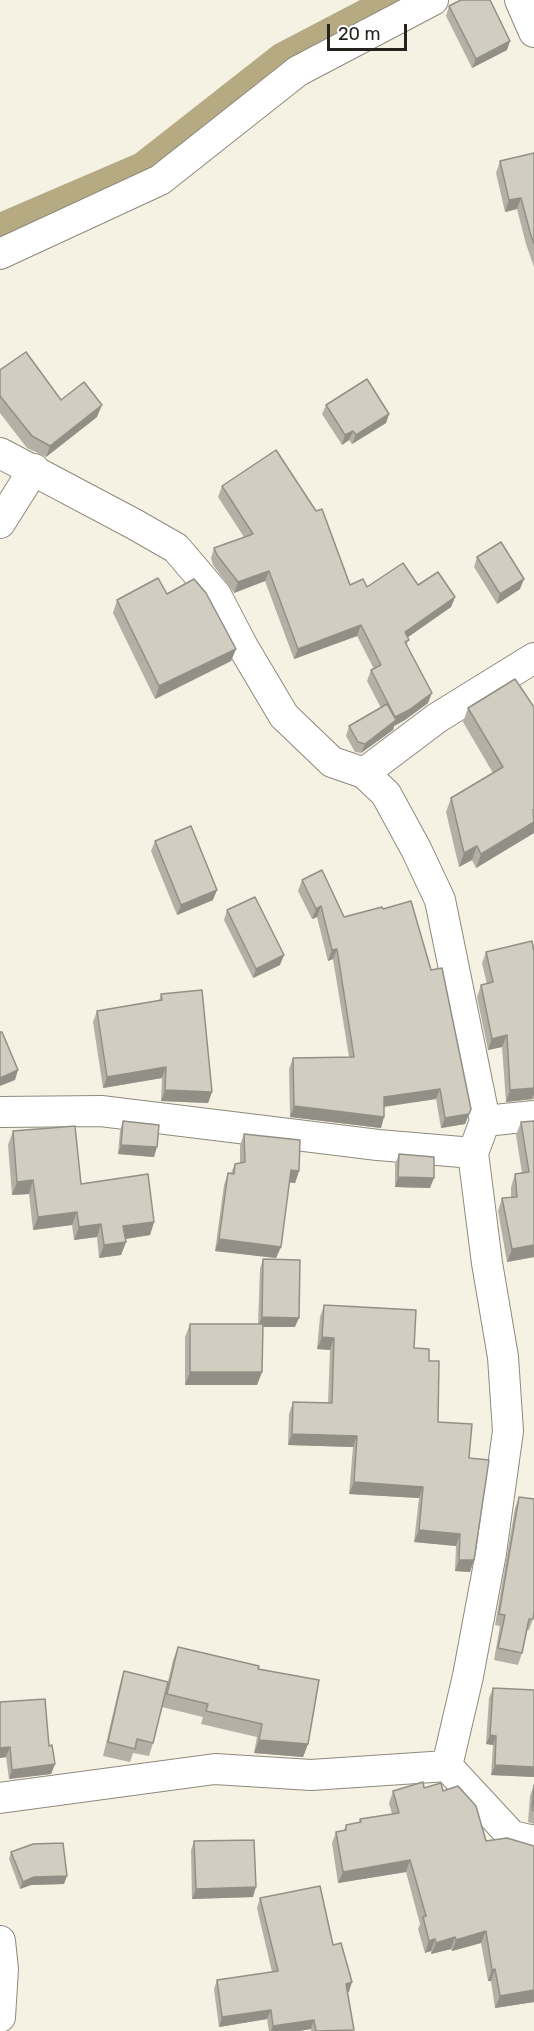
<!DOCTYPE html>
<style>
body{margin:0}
#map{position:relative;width:534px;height:2031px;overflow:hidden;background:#f5f1e3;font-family:Rubik,sans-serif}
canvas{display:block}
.scale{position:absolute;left:327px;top:24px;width:80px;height:27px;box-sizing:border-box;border:3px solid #24221d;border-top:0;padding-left:8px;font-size:18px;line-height:21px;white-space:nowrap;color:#24221d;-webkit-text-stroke:4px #fff;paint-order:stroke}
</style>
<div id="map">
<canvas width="534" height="2031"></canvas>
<div class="scale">20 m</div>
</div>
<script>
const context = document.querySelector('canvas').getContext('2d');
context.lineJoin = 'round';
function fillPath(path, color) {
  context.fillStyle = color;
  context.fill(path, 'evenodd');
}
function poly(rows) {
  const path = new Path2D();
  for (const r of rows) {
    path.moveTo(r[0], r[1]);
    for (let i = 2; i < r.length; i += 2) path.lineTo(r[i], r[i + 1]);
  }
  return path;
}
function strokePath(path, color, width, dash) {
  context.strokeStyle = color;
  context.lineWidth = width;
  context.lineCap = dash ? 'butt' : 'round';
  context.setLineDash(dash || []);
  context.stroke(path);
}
const water = poly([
 [360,0,410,0,149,173,0,241,0,212,135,154,274,45]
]);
const minor = poly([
 [520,0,534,32],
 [0,254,160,180,298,71,433,0],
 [0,453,134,524,176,548,216,595,243,647,284,716,332,762,364,773,386,794,416,849,440,900,485,1121,473,1153,487,1263,503,1357,508,1431,491,1553,468,1676,447,1766],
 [0,523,34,469],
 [364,773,437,718,534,658],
 [0,1112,101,1111,378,1145,473,1153],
 [485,1121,534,1116],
 [447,1766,512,1836,534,1841],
 [0,1798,215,1769,311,1775,447,1766],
 [0,1941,3,1969,0,2017]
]);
const wall = poly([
 [449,6,507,50,472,68,446,16],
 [534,153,534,267,526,244,517,209,505,212,496,173,500,161],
 [0,370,61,400,97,417,46,457,27,448,0,413],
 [326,405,389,414,386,423,352,444,349,440,342,445,322,414],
 [222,486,350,585,367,587,418,585,455,597,451,607,408,637,407,646,428,703,405,720,394,726,393,730,361,753,355,752,346,736,349,726,381,708,367,681,371,670,374,669,357,636,294,659,265,581,234,593,213,565,211,558,214,548,244,537,218,497],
 [477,557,520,589,497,604,474,567],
 [167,594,236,649,231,661,155,699,113,613,117,600],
 [515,679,534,833,476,868,472,860,459,867,446,812,451,798,493,773,463,722,468,708],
 [155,841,213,900,177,915,151,851],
 [302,880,344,917,471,1109,465,1124,441,1128,436,1099,384,1107,381,1128,290,1117,289,1069,293,1058,349,1057,333,959,328,961,317,917,312,919,298,891],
 [227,910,280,965,253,978,224,920],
 [486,952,534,952,534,1099,506,1102,502,1047,488,1050,477,997,481,985,487,984,482,963],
 [161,994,212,1092,208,1103,161,1101,162,1078,103,1088,93,1022,97,1011,159,1001],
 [123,1121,154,1157,118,1154,120,1131],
 [534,1121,534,1257,507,1262,498,1211,502,1198,511,1198,511,1187,515,1174,522,1173,516,1135,521,1122],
 [13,1131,81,1184,154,1222,150,1235,125,1239,126,1242,121,1255,99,1258,97,1237,74,1240,72,1225,33,1230,29,1194,12,1195,8,1145],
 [244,1134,299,1171,295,1183,289,1182,281,1247,276,1258,215,1251,224,1185,228,1173,231,1173,235,1164,240,1163,240,1145],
 [399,1154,430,1188,395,1187,395,1164],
 [263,1259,295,1327,263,1327,262,1372,257,1385,185,1385,185,1337,190,1324,258,1324,260,1269],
 [324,1305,414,1348,429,1361,438,1422,469,1458,474,1560,470,1572,455,1571,456,1546,414,1542,419,1498,349,1494,353,1447,288,1445,289,1414,293,1402,328,1403,330,1350,317,1349,320,1317],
 [519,1497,533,1619,529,1630,527,1630,522,1653,518,1665,494,1660,500,1626,495,1625,515,1508],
 [178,1647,258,1669,308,1744,303,1757,254,1753,257,1737,201,1724,203,1717,162,1707,173,1660],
 [124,1671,153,1743,149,1756,133,1753,130,1762,103,1756,120,1684],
 [493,1688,534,1690,534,1777,491,1775,493,1745,486,1744,489,1698],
 [0,1702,49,1746,55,1764,51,1774,9,1779,6,1757,0,1758],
 [534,1784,534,1824,528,1822,530,1796],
 [424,1788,443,1791,486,1841,534,2002,495,2008,491,1981,488,1981,481,1943,452,1951,451,1949,431,1954,431,1951,425,1953,418,1929,420,1924,406,1872,338,1883,332,1843,336,1832,344,1830,346,1825,359,1823,360,1819,392,1814,389,1803,393,1791],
 [194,1841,253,1897,192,1899,191,1850],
 [11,1852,64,1884,31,1885,20,1889,9,1859],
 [260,1898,333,1945,349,1992,348,1992,353,2031,311,2031,311,2029,299,2031,269,2031,267,2019,219,2027,214,1989,217,1980,272,1972,257,1908]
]);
const shadedWall = poly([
 [510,41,507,50,472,68,476,59],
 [521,198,517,209,505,212,509,200],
 [102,405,97,417,46,457,50,446],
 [389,414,386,423,352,444,356,435],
 [353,431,349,440,342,445,345,435],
 [269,571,265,581,234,593,238,582],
 [524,579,520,589,497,604,500,594],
 [455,597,451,607,401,642,405,632],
 [361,625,357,636,294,659,298,649],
 [236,649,231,661,155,699,159,686],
 [432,693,428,703,405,720,394,726,393,730,361,753,365,744,394,722,395,717],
 [534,822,534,833,476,868,481,854],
 [477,846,472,860,459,867,464,853],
 [217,890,213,900,177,915,181,905],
 [321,906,317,917,312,919,316,909],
 [337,949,333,959,328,961,332,950],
 [284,955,280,965,253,978,256,969],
 [507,1035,502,1047,488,1050,492,1039],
 [166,1067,162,1078,103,1088,107,1077],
 [18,1070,15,1080,0,1086,0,1078],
 [534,1088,534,1094,532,1099,506,1102,510,1090],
 [440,1089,436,1099,381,1107,384,1097],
 [165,1090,212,1092,208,1103,161,1101],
 [294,1106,384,1117,381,1128,290,1117],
 [469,1114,465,1124,441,1128,445,1118],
 [121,1145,157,1147,154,1157,118,1154],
 [291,1170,299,1171,295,1183,286,1182],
 [398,1177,434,1178,430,1188,395,1187],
 [33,1180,29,1194,12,1195,17,1182],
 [77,1212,72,1225,33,1230,38,1217],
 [154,1222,150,1235,119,1240,123,1226],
 [101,1224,97,1237,74,1240,79,1227],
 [219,1239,281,1247,276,1258,215,1251],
 [126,1242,121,1255,99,1258,104,1245],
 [534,1245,534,1257,507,1262,512,1249],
 [262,1317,299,1318,295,1327,258,1327],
 [322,1337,334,1338,330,1350,317,1349],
 [190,1372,262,1372,257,1385,185,1385],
 [292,1434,357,1436,353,1447,288,1445],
 [354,1482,423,1487,419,1498,349,1494],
 [419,1530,460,1534,456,1546,414,1542],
 [459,1560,474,1560,470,1572,455,1571],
 [490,1735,496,1736,493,1745,486,1744],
 [259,1740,308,1744,303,1757,254,1753],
 [10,1747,6,1757,0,1758,0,1748],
 [55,1764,51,1774,9,1779,12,1770],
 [495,1765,534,1767,534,1777,491,1775],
 [410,1860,406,1872,338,1883,343,1872],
 [67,1876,64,1884,31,1885,20,1889,23,1882,34,1877],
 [256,1887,253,1897,192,1899,196,1889],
 [486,1931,481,1943,452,1951,456,1940],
 [455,1937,451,1949,431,1954,436,1943],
 [435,1939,431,1951,425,1953,429,1941],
 [495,1969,491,1981,488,1981,492,1970],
 [352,1982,349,1992,343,1994,346,1984],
 [534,1990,534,2002,495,2008,500,1996],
 [271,2010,267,2019,219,2027,222,2017],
 [314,2020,311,2029,299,2031,271,2031,273,2026]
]);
const building = poly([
 [461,0,490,0,510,41,476,59,449,6,461,0],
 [534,153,534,244,530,232,521,198,509,200,500,161,534,153],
 [26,352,61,400,84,382,102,405,50,446,32,436,0,396,0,370,26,352],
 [367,379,389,414,356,435,353,431,345,435,326,405,367,379],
 [276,450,316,511,322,509,350,585,363,579,367,587,403,563,418,585,438,572,455,597,405,632,409,640,405,642,432,693,409,710,395,717,371,670,381,665,361,625,298,649,269,571,238,582,217,555,214,548,253,534,222,486,276,450],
 [501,542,524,579,500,594,477,557,501,542],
 [158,578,167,594,194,579,206,593,236,649,159,686,117,600,158,578],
 [515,679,534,707,534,809,533,810,534,822,481,854,477,846,464,853,451,798,503,767,468,708,515,679],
 [387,704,396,720,365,744,358,742,349,726,387,704],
 [191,826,217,890,181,905,155,841,191,826],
 [322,870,344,917,382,907,383,909,411,901,431,970,442,968,471,1109,469,1114,445,1118,440,1089,384,1097,384,1117,294,1106,293,1058,354,1057,337,949,332,950,321,906,316,909,302,880,322,870],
 [255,897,284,955,256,969,227,910,255,897],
 [532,941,534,952,534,1088,510,1090,507,1035,492,1039,481,985,493,982,486,952,532,941],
 [202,990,212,1092,165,1090,166,1067,107,1077,97,1011,162,1000,161,994,202,990],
 [0,1032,2,1032,18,1070,0,1078,0,1032],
 [123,1121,159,1125,157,1147,121,1145,123,1121],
 [534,1121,534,1245,512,1249,502,1198,517,1197,515,1174,529,1172,521,1122,534,1121],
 [75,1126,81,1184,148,1174,154,1222,123,1226,126,1242,104,1245,101,1224,79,1227,77,1212,38,1217,33,1180,17,1182,13,1131,75,1126],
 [244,1134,300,1140,299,1171,291,1170,281,1247,219,1239,228,1173,234,1174,235,1164,245,1162,244,1134],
 [399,1154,434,1157,434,1178,398,1177,399,1154],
 [263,1259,300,1260,299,1318,262,1317,263,1259],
 [324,1305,416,1310,414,1348,429,1349,429,1361,439,1361,438,1422,472,1424,469,1458,489,1460,474,1560,459,1560,460,1534,419,1530,423,1487,354,1482,357,1436,292,1434,293,1402,332,1403,334,1338,322,1337,324,1305],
 [190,1324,263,1324,262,1372,190,1372,190,1324],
 [519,1497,534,1499,534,1611,533,1619,529,1619,522,1653,498,1648,505,1615,499,1614,519,1497],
 [178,1647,259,1666,258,1669,319,1680,308,1744,259,1740,262,1724,206,1711,208,1704,167,1694,178,1647],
 [124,1671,168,1682,153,1743,137,1739,135,1749,108,1742,124,1671],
 [493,1688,534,1690,534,1767,495,1765,496,1736,490,1735,493,1688],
 [45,1699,49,1746,52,1745,55,1764,12,1770,10,1747,0,1748,0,1702,45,1699],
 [423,1782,424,1788,441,1783,443,1791,458,1786,476,1806,486,1841,507,1838,534,1846,534,1990,500,1996,495,1969,492,1970,486,1931,456,1940,455,1937,436,1943,435,1939,429,1941,423,1917,426,1916,410,1860,343,1872,336,1832,346,1830,346,1825,361,1822,360,1819,399,1813,393,1791,423,1782],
 [534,1785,534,1811,532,1810,534,1785],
 [254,1840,256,1887,196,1889,194,1841,254,1840],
 [63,1843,67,1876,34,1877,23,1882,11,1852,33,1844,63,1843],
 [320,1886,333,1945,341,1943,352,1982,346,1984,354,2030,316,2031,314,2020,273,2026,271,2010,222,2017,217,1980,278,1971,260,1898,320,1886]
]);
fillPath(water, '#b6aa82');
strokePath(minor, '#8e8a7e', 32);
strokePath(minor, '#fff', 30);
fillPath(wall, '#b4b0a5');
fillPath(shadedWall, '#929086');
fillPath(building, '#d1cdc0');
strokePath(building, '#929086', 1.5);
</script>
